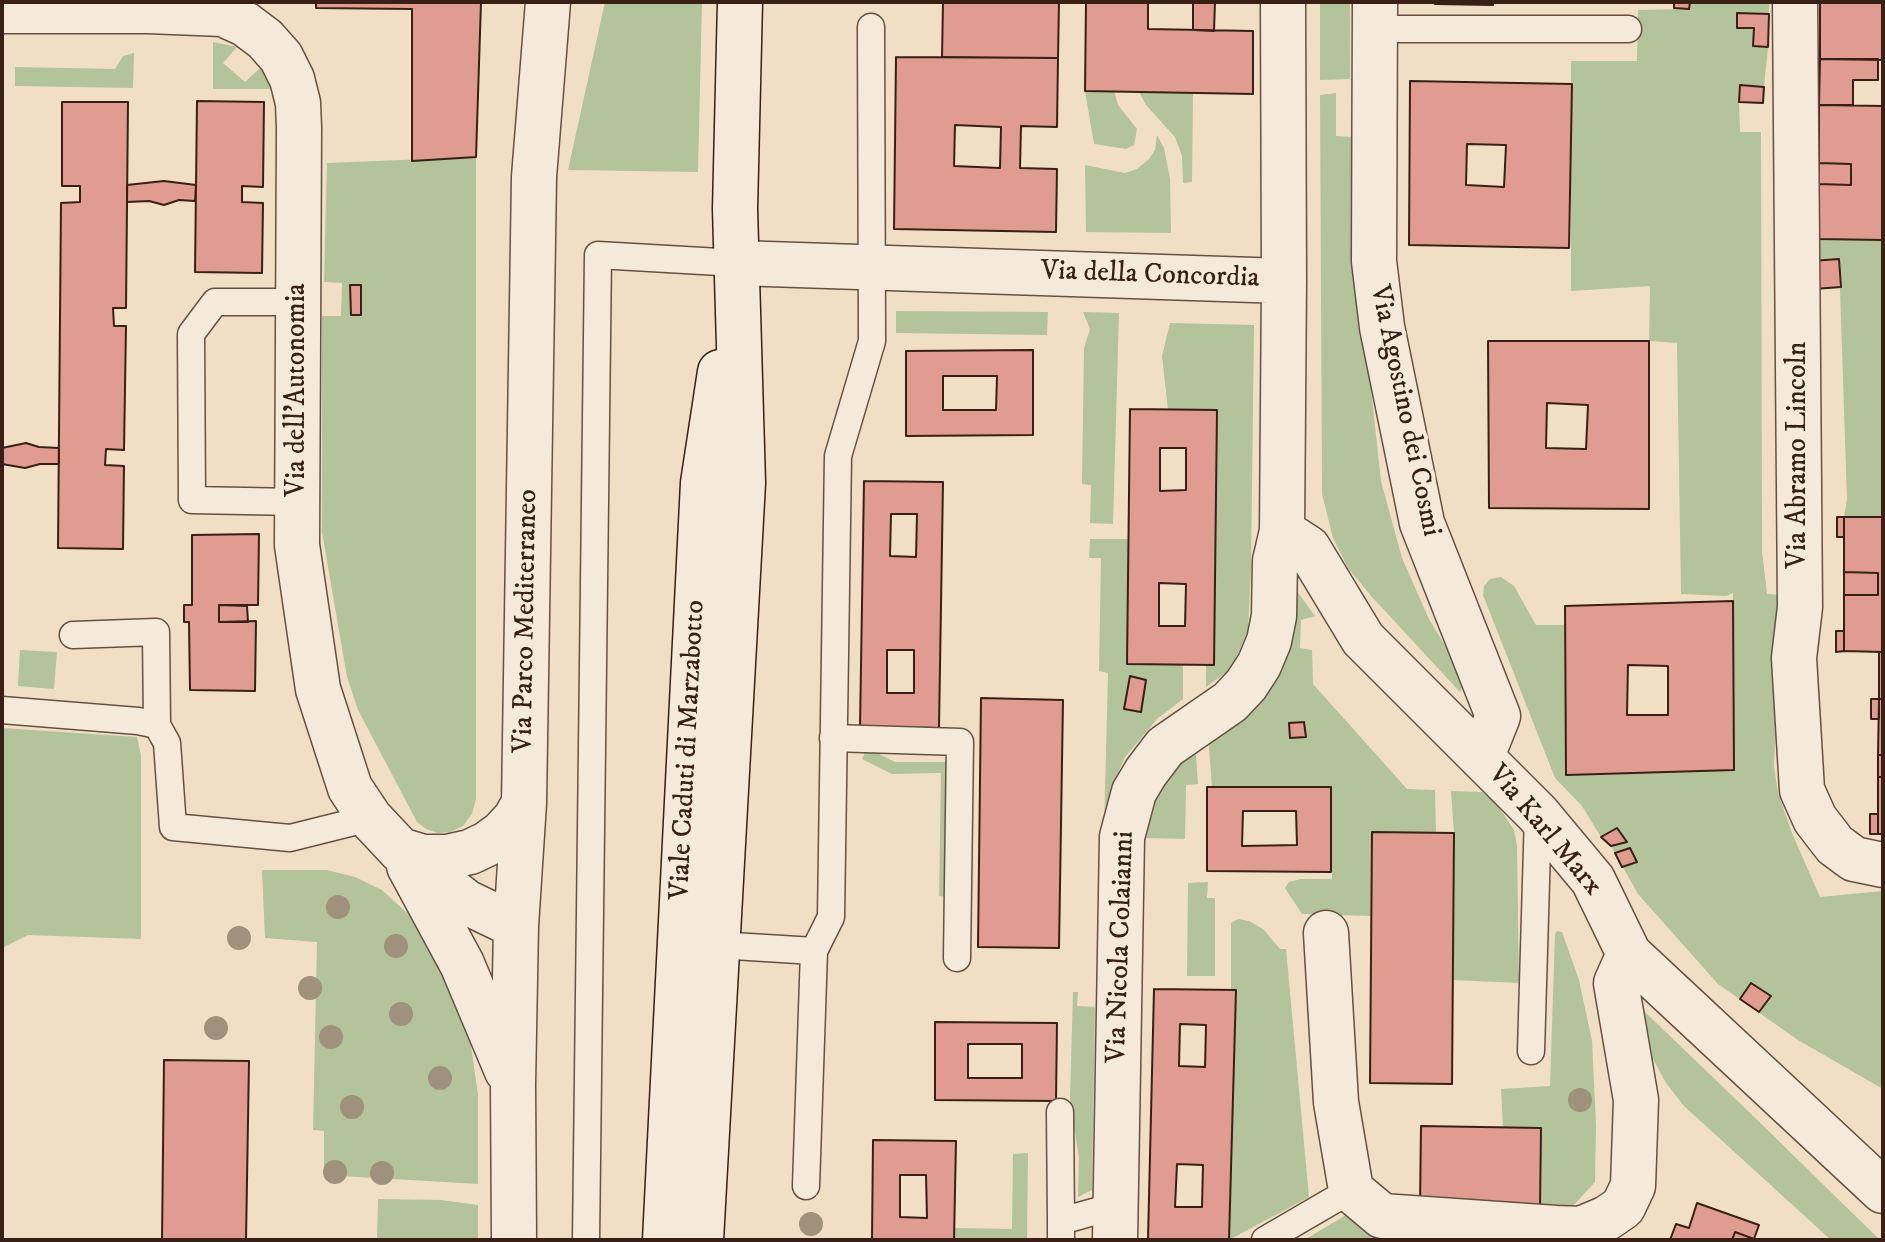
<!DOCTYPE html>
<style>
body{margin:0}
#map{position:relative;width:1885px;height:1242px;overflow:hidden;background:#f0dfc5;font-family:"IM FELL DW Pica",serif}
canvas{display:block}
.frame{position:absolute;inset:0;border:4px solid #382016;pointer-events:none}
</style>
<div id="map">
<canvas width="1885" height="1242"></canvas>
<div class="frame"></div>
</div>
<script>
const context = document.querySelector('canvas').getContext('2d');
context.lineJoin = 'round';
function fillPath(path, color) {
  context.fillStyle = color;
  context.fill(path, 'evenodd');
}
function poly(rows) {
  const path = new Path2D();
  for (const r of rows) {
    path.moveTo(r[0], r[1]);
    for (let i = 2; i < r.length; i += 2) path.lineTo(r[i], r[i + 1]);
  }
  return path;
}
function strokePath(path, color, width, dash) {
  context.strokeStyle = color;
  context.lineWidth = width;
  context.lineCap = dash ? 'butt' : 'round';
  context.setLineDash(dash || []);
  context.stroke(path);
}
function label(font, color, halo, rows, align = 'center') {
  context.font = font + ' "IM FELL DW Pica",serif';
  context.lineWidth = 8;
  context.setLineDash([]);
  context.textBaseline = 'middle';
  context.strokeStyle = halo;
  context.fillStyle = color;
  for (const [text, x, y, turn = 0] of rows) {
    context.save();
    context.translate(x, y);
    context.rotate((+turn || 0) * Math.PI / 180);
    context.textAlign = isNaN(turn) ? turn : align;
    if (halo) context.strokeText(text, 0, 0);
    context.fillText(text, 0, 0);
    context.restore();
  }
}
const green = poly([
 [605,2,702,2,698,172,568,170],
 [1320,2,1350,2,1350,79,1320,80],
 [1690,2,1769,2,1769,14,1737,13,1737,27,1754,28,1753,46,1768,47,1764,87,1740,86,1739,102,1740,132,1761,132,1762,551,1767,594,1782,595,1774,766,1778,793,1792,833,1820,897,1883,891,1883,1089,1798,1040,1718,984,1638,894,1611,846,1626,841,1617,828,1601,837,1582,806,1555,778,1483,595,1484,586,1490,579,1501,577,1514,586,1536,625,1564,625,1566,775,1734,770,1733,593,1726,596,1681,594,1677,343,1649,341,1650,286,1571,291,1571,61,1637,61,1638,10,1689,9],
 [213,42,237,47,223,63,245,82,261,67,271,89,213,89],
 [134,53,133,88,15,86,15,67,115,69,123,56],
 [1085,91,1114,91,1118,105,1137,129,1134,145,1126,149,1094,144],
 [1139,92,1193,93,1192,182,1183,183,1182,156,1175,137,1146,105],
 [1336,93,1336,136,1352,137,1358,215,1357,262,1381,481,1402,558,1429,619,1466,680,1460,692,1372,597,1348,568,1333,538,1322,494,1320,95],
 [1157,135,1164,148,1170,179,1171,233,1086,232,1085,165,1125,173,1137,169,1149,159,1155,150],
 [476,157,476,799,472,814,463,826,450,832,438,833,426,829,417,822,358,710,347,677,322,532,322,316,341,316,342,283,324,282,327,163],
 [1810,239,1883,240,1883,517,1844,517,1847,499,1839,260,1812,261],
 [896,311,1048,312,1047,335,896,333],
 [1083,312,1119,313,1113,524,1090,523,1091,485,1082,484,1084,348,1090,329],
 [1170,323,1254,325,1251,568,1248,630,1231,669,1206,687,1206,665,1214,665,1217,411,1168,410,1162,356],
 [1090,539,1129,539,1127,664,1183,665,1183,699,1158,718,1125,757,1111,789,1104,831,1108,673,1099,671,1101,558,1089,558],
 [1296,590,1315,616,1301,620,1300,648,1312,650,1313,684,1407,789,1435,790,1436,833,1372,832,1371,916,1302,914,1285,888,1289,882,1301,879,1332,879,1331,787,1212,787,1208,735],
 [20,650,57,652,54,689,18,686],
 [2,728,137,737,141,755,141,939,28,935,2,948],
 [1195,741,1198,784,1186,785,1185,839,1144,838,1152,798],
 [867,748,895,762,952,762,950,897,939,896,941,773,892,774,862,759],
 [1451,791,1482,792,1496,803,1514,830,1517,846,1519,983,1452,980,1454,833],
 [262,870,327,870,355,877,382,890,407,913,436,954,456,993,470,1039,478,1095,478,1184,324,1175,324,1131,313,1130,317,942,265,938],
 [1208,882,1207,898,1215,898,1215,976,1187,976,1188,883],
 [1238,919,1249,921,1263,929,1280,949,1286,949,1309,1197,1229,1240,1236,991,1231,990,1231,923],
 [1557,931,1562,932,1579,980,1592,1041,1596,1125,1595,1182,1573,1206,1540,1207,1541,1128,1503,1127,1501,1089,1550,1086,1555,934],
 [1073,992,1078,992,1077,1006,1095,1007,1092,1190,1078,1197,1079,1158,1070,1100],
 [1644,1011,1749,1112,1880,1240,1831,1240,1684,1106,1666,1083,1653,1059],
 [1028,1153,1027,1240,954,1240,954,1228,1012,1229,1013,1154],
 [378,1199,440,1200,478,1205,478,1240,377,1240],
 [1353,1211,1537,1240,1304,1240]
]);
const building = poly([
 [316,2,481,2,476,157,412,161,412,9,316,8,316,2],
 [943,2,1059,2,1058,58,942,57,943,2],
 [1086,2,1148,2,1148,29,1253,31,1253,94,1085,91,1086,2],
 [1193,2,1215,2,1214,31,1193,30,1193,2],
 [1436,2,1493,2,1493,5,1435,4,1436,2],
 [1674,2,1690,2,1689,9,1674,8,1674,2],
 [1820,2,1883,2,1883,60,1820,59,1820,2],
 [1737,13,1769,14,1768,47,1753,46,1754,28,1737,28,1737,13],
 [896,57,1058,58,1057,127,1021,126,1020,168,1057,169,1056,232,894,229,896,57],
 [955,125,1001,127,1000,168,954,166,955,125],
 [1820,59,1878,59,1878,80,1853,80,1853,105,1819,105,1820,59],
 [1410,81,1572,84,1569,248,1409,245,1410,81],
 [1467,144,1506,145,1504,187,1466,185,1467,144],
 [1740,85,1764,87,1763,103,1739,102,1740,85],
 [197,101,264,102,263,187,242,186,242,202,263,203,262,273,195,272,197,101],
 [62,102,128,102,126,308,113,308,114,326,126,326,124,450,106,449,105,465,124,466,123,549,58,548,61,203,80,202,80,186,62,186,62,102],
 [1819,105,1883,106,1883,240,1818,239,1818,184,1851,185,1851,164,1819,163,1819,105],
 [1819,163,1851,164,1851,185,1818,184,1819,163],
 [164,181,196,185,195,201,179,200,164,205,149,201,127,202,127,185,164,181],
 [1839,259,1841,287,1814,289,1812,261,1839,259],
 [350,285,361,285,361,315,351,315,350,285],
 [1488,341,1649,341,1649,509,1489,508,1488,341],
 [1547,403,1588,405,1586,449,1546,448,1547,403],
 [1033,350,1033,435,906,436,906,351,1033,350],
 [943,376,997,376,996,410,943,410,943,376],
 [1130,409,1217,410,1214,665,1127,664,1130,409],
 [26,443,39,447,59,448,59,464,40,464,25,468,2,464,2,448,26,443],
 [1160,448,1186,448,1186,490,1160,491,1160,448],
 [864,481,943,482,939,728,860,727,864,481],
 [891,514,917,514,916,557,890,556,891,514],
 [1837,517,1844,517,1844,537,1837,537,1837,517],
 [1844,517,1883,517,1883,652,1844,651,1844,595,1878,595,1878,573,1844,572,1844,517],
 [259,534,258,605,219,605,219,622,256,621,255,691,190,690,189,622,184,622,184,605,192,605,192,535,259,534],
 [1844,572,1878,573,1878,595,1844,595,1844,572],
 [1159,583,1186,584,1185,626,1159,626,1159,583],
 [1733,601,1734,770,1566,775,1565,606,1733,601],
 [1628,665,1668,666,1668,715,1627,715,1628,665],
 [219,605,247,606,248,622,219,622,219,605],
 [1836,631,1844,631,1844,651,1836,652,1836,631],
 [887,650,914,650,914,693,887,693,887,650],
 [1879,652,1883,652,1883,699,1879,699,1879,652],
 [1130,676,1146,680,1141,712,1124,709,1130,676],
 [981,698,1063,700,1059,948,978,947,981,698],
 [1871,699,1879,699,1879,719,1871,719,1871,699],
 [1879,699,1883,699,1883,755,1878,755,1879,699],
 [1304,722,1306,737,1290,738,1289,723,1304,722],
 [1878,755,1883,755,1883,777,1878,777,1878,755],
 [1878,777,1883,777,1883,834,1878,834,1878,777],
 [1207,787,1331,787,1331,872,1207,871,1207,787],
 [1243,811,1296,811,1297,845,1242,846,1243,811],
 [1870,814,1878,814,1878,834,1870,834,1870,814],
 [1617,828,1627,842,1611,846,1601,837,1617,828],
 [1372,832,1454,833,1452,1084,1370,1083,1372,832],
 [1630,848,1637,862,1622,867,1615,853,1630,848],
 [1751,983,1771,996,1759,1012,1740,999,1751,983],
 [1154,989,1236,990,1229,1240,1148,1239,1154,989],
 [935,1022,1057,1023,1056,1101,935,1100,935,1022],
 [1180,1024,1206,1025,1205,1067,1179,1066,1180,1024],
 [968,1044,1022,1044,1022,1078,968,1078,968,1044],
 [164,1060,249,1061,246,1240,162,1240,164,1060],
 [1421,1126,1541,1128,1540,1207,1420,1205,1421,1126],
 [873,1140,956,1141,954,1240,872,1240,873,1140],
 [1177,1164,1203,1165,1202,1207,1175,1207,1177,1164],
 [900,1175,926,1175,927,1218,900,1217,900,1175],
 [1697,1203,1759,1225,1754,1239,1735,1232,1732,1240,1670,1240,1676,1224,1689,1228,1697,1203],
 [1735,1232,1754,1239,1757,1240,1732,1240,1735,1232]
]);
const lane = poly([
 [1375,29,1628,29],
 [297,502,192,500,191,334,215,302,298,302],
 [73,635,156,632,157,725],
 [2,710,138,721,157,725,167,743,173,827,290,838,370,818],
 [833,738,960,742,957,958],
 [717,945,814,951],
 [1531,1051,1538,814],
 [1060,1112,1061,1221],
 [806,1186,814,951,831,917,838,456,872,341,871,27],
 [586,1240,598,255,737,263],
 [1061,1240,1061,1221,1115,1206],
 [1265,1240,1351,1190]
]);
const street = poly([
 [148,2,148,11,223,14,245,24,265,39,281,57,292,79,298,103,299,128,297,545,318,689,350,788,370,818,400,850,466,902,516,926],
 [1375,2,1374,261,1382,327,1422,523,1498,716,1482,756],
 [1795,2,1800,607,1794,658,1802,790,1815,819,1835,845,1854,859,1883,865],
 [2,11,148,11],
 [737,263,1284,281,1283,2],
 [1282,531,1308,548,1363,639,1538,814,1593,880,1629,954,1883,1191],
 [400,850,423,857,447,857,470,852,487,844,502,833,515,819,524,803],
 [409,866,462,964,507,1071],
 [1326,933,1336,1102,1351,1190,1382,1216,1556,1228,1581,1229,1607,1218,1623,1207,1633,1186,1636,1100,1616,983,1629,954],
 [514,1240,513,1084,516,926,524,803,534,177,548,2],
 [1115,1240,1122,837,1134,792,1146,772,1165,747,1230,702,1246,685,1259,665,1269,641,1274,616,1275,561,1282,531,1284,281]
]);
const secondary = poly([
 [665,1240,703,483,720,372],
 [701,1240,743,483,735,209,740,2]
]);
const trees = [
 [338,907],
 [239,938],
 [396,946],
 [310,988],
 [401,1014],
 [216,1028],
 [331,1037],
 [440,1078],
 [1580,1100],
 [352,1107],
 [335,1172],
 [382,1173],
 [811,1224]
];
const streetNames = [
 ["Via della Concordia",1150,276,2],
 ["Via dell'Autonomia",298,390,-90],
 ["Via Agostino dei Cosmi",1404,411,78],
 ["Via Abramo Lincoln",1799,455,-90],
 ["Via Parco Mediterraneo",527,621,-89],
 ["Viale Caduti di Marzabotto",689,750,-87],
 ["Via Karl Marx",1544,831,50],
 ["Via Nicola Colaianni",1122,947,-88]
];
fillPath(green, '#b3c39a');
fillPath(building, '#e09c90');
strokePath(building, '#382016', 2);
strokePath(lane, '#665042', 29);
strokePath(street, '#665042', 47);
strokePath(secondary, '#382016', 47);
strokePath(lane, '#f5ead9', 26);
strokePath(street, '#f5ead9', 44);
strokePath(secondary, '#f5ead9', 44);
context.fillStyle = '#9f917b';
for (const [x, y] of trees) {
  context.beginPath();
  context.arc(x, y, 12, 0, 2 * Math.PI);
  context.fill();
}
label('28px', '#382016', '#f5ead9', streetNames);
</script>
